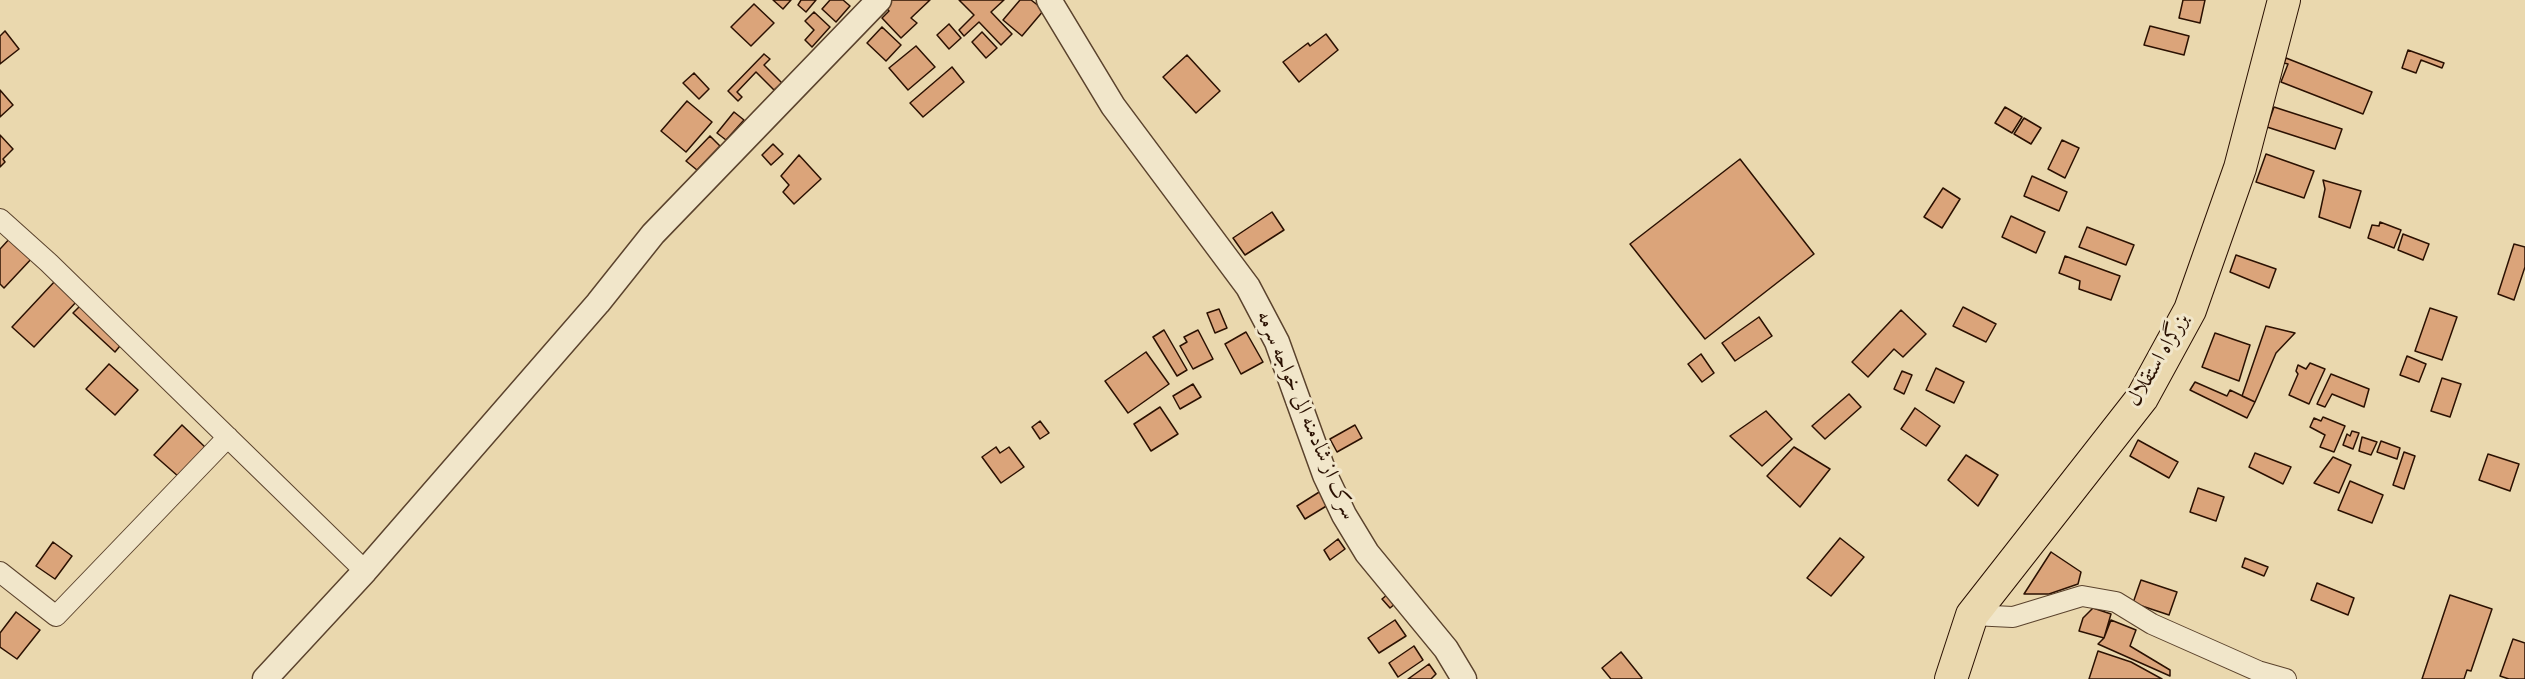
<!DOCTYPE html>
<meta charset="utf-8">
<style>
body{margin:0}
canvas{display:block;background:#ead8ae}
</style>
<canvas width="2525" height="679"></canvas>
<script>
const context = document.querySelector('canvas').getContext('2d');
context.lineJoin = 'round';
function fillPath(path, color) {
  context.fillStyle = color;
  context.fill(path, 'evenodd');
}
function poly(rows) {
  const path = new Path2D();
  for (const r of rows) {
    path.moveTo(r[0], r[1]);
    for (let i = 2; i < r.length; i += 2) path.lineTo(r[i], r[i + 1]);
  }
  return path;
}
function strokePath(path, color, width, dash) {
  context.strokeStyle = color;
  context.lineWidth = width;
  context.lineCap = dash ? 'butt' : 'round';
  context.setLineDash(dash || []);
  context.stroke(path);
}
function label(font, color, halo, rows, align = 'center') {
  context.font = font + ' "Sorts Mill Goudy",Amiri,serif';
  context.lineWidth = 6;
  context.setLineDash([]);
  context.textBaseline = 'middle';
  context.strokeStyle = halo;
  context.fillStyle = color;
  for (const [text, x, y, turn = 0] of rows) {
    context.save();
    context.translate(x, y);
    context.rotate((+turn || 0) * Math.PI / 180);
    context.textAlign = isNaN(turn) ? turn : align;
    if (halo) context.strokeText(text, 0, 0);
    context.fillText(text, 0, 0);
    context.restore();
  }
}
const building = poly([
 [773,0,791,0,783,9,773,0],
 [801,0,816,0,806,12,798,5,801,0],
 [830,0,843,0,850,6,836,22,822,9,830,0],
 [891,0,930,0,911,18,917,23,901,38,882,18,889,11,885,6,891,0],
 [959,0,1004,0,991,12,1012,34,1001,45,979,22,964,36,959,30,974,15,959,0],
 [1020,0,1031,0,1044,10,1022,36,1003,20,1020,0],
 [2183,0,2205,0,2200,23,2179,18,2183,0],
 [754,4,774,23,751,46,731,27,754,4],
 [814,12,830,27,812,47,805,40,814,30,805,21,814,12],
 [949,24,961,38,949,49,937,35,949,24],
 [2150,26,2189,36,2184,55,2144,45,2150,26],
 [882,27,901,45,886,61,867,43,882,27],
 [5,31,19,49,0,64,0,36,5,31],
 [982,32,997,48,986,58,972,42,982,32],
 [1326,34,1338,50,1299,82,1283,62,1308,43,1310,46,1326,34],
 [916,46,935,67,908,90,889,68,916,46],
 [2408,50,2444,63,2442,68,2421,60,2416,73,2402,68,2408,50],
 [764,54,770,59,764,65,782,83,774,90,756,72,737,92,742,97,738,101,728,91,764,54],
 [1187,55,1220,91,1196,113,1163,77,1187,55],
 [2286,58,2372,92,2363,114,2281,82,2288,64,2284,63,2286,58],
 [952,67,964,82,923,117,910,103,952,67],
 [694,73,709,89,699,99,683,83,694,73],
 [0,90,13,105,0,117,0,90],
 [687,101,712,122,686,152,661,131,687,101],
 [2005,107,2022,117,2012,133,1995,123,2005,107],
 [2274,107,2342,129,2335,149,2267,127,2274,107],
 [734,112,744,120,726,140,717,133,734,112],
 [2024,118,2041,128,2031,144,2014,134,2024,118],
 [0,135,13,149,3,159,5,162,0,167,0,135],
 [710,136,720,146,697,170,686,161,710,136],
 [2062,140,2079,148,2065,178,2048,169,2062,140],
 [773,144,783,154,771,165,762,155,773,144],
 [2266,154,2314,171,2304,198,2256,182,2266,154],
 [799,155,821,179,794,204,783,192,789,185,781,176,799,155],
 [1740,159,1814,254,1705,339,1630,244,1740,159],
 [2032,176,2067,192,2059,211,2024,196,2032,176],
 [2323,180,2361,191,2350,228,2319,217,2325,189,2323,180],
 [1943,188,1960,199,1942,228,1924,217,1943,188],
 [1272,212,1284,230,1245,255,1233,238,1272,212],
 [2011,216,2045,232,2036,253,2002,237,2011,216],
 [2380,222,2401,230,2394,248,2368,238,2372,225,2379,226,2380,222],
 [2087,227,2134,245,2126,265,2079,247,2087,227],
 [2403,234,2429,244,2423,260,2398,250,2403,234],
 [12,236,34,256,4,288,0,284,0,249,12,236],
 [2514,244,2525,247,2525,267,2514,300,2498,294,2514,244],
 [2236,255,2276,269,2269,288,2230,272,2236,255],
 [2065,256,2120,276,2111,300,2079,289,2080,281,2059,273,2065,256],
 [56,280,78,300,34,347,12,327,56,280],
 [83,303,124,341,115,352,73,313,83,303],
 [1963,307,1996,324,1986,342,1953,326,1963,307],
 [2430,308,2457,317,2442,360,2415,351,2430,308],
 [1219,309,1227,328,1215,333,1207,313,1219,309],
 [1901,310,1926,334,1903,357,1894,349,1868,377,1852,362,1901,310],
 [1759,317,1772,336,1735,361,1722,343,1759,317],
 [2266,326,2295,333,2276,353,2255,402,2242,396,2266,326],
 [1164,330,1187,370,1177,376,1153,337,1164,330],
 [1198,330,1213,359,1193,369,1180,346,1187,342,1184,337,1198,330],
 [1246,332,1263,362,1241,374,1225,344,1246,332],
 [2215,333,2250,345,2239,381,2202,367,2215,333],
 [1146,352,1169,384,1128,413,1105,381,1146,352],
 [1701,354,1714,373,1702,382,1688,364,1701,354],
 [2407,356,2426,364,2419,382,2400,375,2407,356],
 [2310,363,2325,369,2309,404,2289,395,2298,374,2296,371,2298,365,2306,369,2310,363],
 [109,364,138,390,115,415,86,389,109,364],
 [1936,368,1964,382,1954,403,1926,390,1936,368],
 [1902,371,1912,375,1904,394,1894,389,1902,371],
 [2331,374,2369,389,2364,407,2332,394,2325,407,2317,404,2331,374],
 [2442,378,2461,384,2450,417,2431,411,2442,378],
 [2195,382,2227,396,2230,390,2255,402,2247,418,2190,390,2195,382],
 [1193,384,1201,397,1180,409,1173,396,1193,384],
 [1849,394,1861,407,1825,439,1812,426,1849,394],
 [1160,407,1178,434,1151,451,1134,424,1160,407],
 [1915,408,1940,426,1926,446,1901,429,1915,408],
 [1766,411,1792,439,1762,466,1730,436,1766,411],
 [2323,417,2345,426,2334,452,2320,447,2325,435,2310,427,2314,418,2321,421,2323,417],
 [1040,421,1049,433,1040,439,1032,427,1040,421],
 [182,425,206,448,179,477,154,455,182,425],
 [1355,425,1362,438,1337,452,1330,439,1355,425],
 [2352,431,2359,433,2353,449,2343,445,2347,434,2350,436,2352,431],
 [2362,437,2377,442,2371,455,2359,451,2362,437],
 [2138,440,2178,462,2169,478,2130,456,2138,440],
 [2381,441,2400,448,2397,459,2377,452,2381,441],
 [996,447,1000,453,1009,447,1024,467,1001,483,982,457,996,447],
 [1794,447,1830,469,1800,507,1767,476,1794,447],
 [2404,452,2415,456,2404,489,2393,485,2404,452],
 [2255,453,2291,467,2283,484,2249,467,2255,453],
 [2488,454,2519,464,2510,491,2479,480,2488,454],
 [1966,455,1998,475,1978,506,1948,480,1966,455],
 [2333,457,2351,465,2339,493,2314,483,2333,457],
 [2350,481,2383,495,2372,523,2338,510,2350,481],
 [2198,488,2224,497,2216,521,2190,512,2198,488],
 [1324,489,1333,502,1305,519,1297,506,1324,489],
 [1840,538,1864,557,1831,596,1807,578,1840,538],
 [1338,539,1345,549,1330,560,1324,550,1338,539],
 [53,542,72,556,55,579,36,566,53,542],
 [2051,552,2081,572,2078,584,2049,594,2024,594,2051,552],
 [2245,558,2268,567,2264,576,2242,567,2245,558],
 [2141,580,2177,592,2169,615,2133,603,2141,580],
 [2317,583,2354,598,2348,615,2311,600,2317,583],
 [1393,590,1401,599,1390,608,1382,599,1393,590],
 [2450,595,2492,609,2471,671,2467,670,2464,679,2422,679,2450,595],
 [2093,608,2111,614,2104,638,2079,631,2083,618,2093,608],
 [16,612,40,630,17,659,0,647,0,633,16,612],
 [1395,620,1406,636,1379,653,1368,638,1395,620],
 [2111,620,2136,630,2130,646,2170,670,2170,676,2098,644,2104,638,2111,620],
 [2513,639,2525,643,2525,679,2509,679,2500,676,2513,639],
 [1414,646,1423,660,1398,677,1389,663,1414,646],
 [2098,651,2131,662,2162,679,2089,679,2098,651],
 [1621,652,1642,678,1641,679,1611,679,1602,668,1621,652],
 [1429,664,1436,674,1431,679,1408,679,1429,664]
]);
const minor = poly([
 [0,219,49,263,365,571],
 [0,572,56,616,228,437],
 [1972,615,2013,617,2082,596,2116,602,2152,624,2258,671,2286,679]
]);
const tertiary = poly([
 [1049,0,1113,106,1248,287,1277,342,1325,475,1344,515,1367,553,1446,649,1464,679],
 [265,679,365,571,598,303,653,234,879,0]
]);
const trunk = poly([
 [1951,679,1972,615,2142,398,2190,310,2240,168,2284,0]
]);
const streetNames = [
 ["بزرگراه استقلال",2160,361,-60],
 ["سرک از شادمنه الی خواجه سرمه",1304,416,67]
];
fillPath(building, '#dba47a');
strokePath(building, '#2b1102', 1.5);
strokePath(minor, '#5b432d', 22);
strokePath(tertiary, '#5b432d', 27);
strokePath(trunk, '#2b1102', 34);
strokePath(minor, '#f1e6ca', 20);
strokePath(tertiary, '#f1e6ca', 24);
strokePath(trunk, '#ead8ae', 32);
label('21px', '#2b1102', '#f1e6ca', streetNames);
</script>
